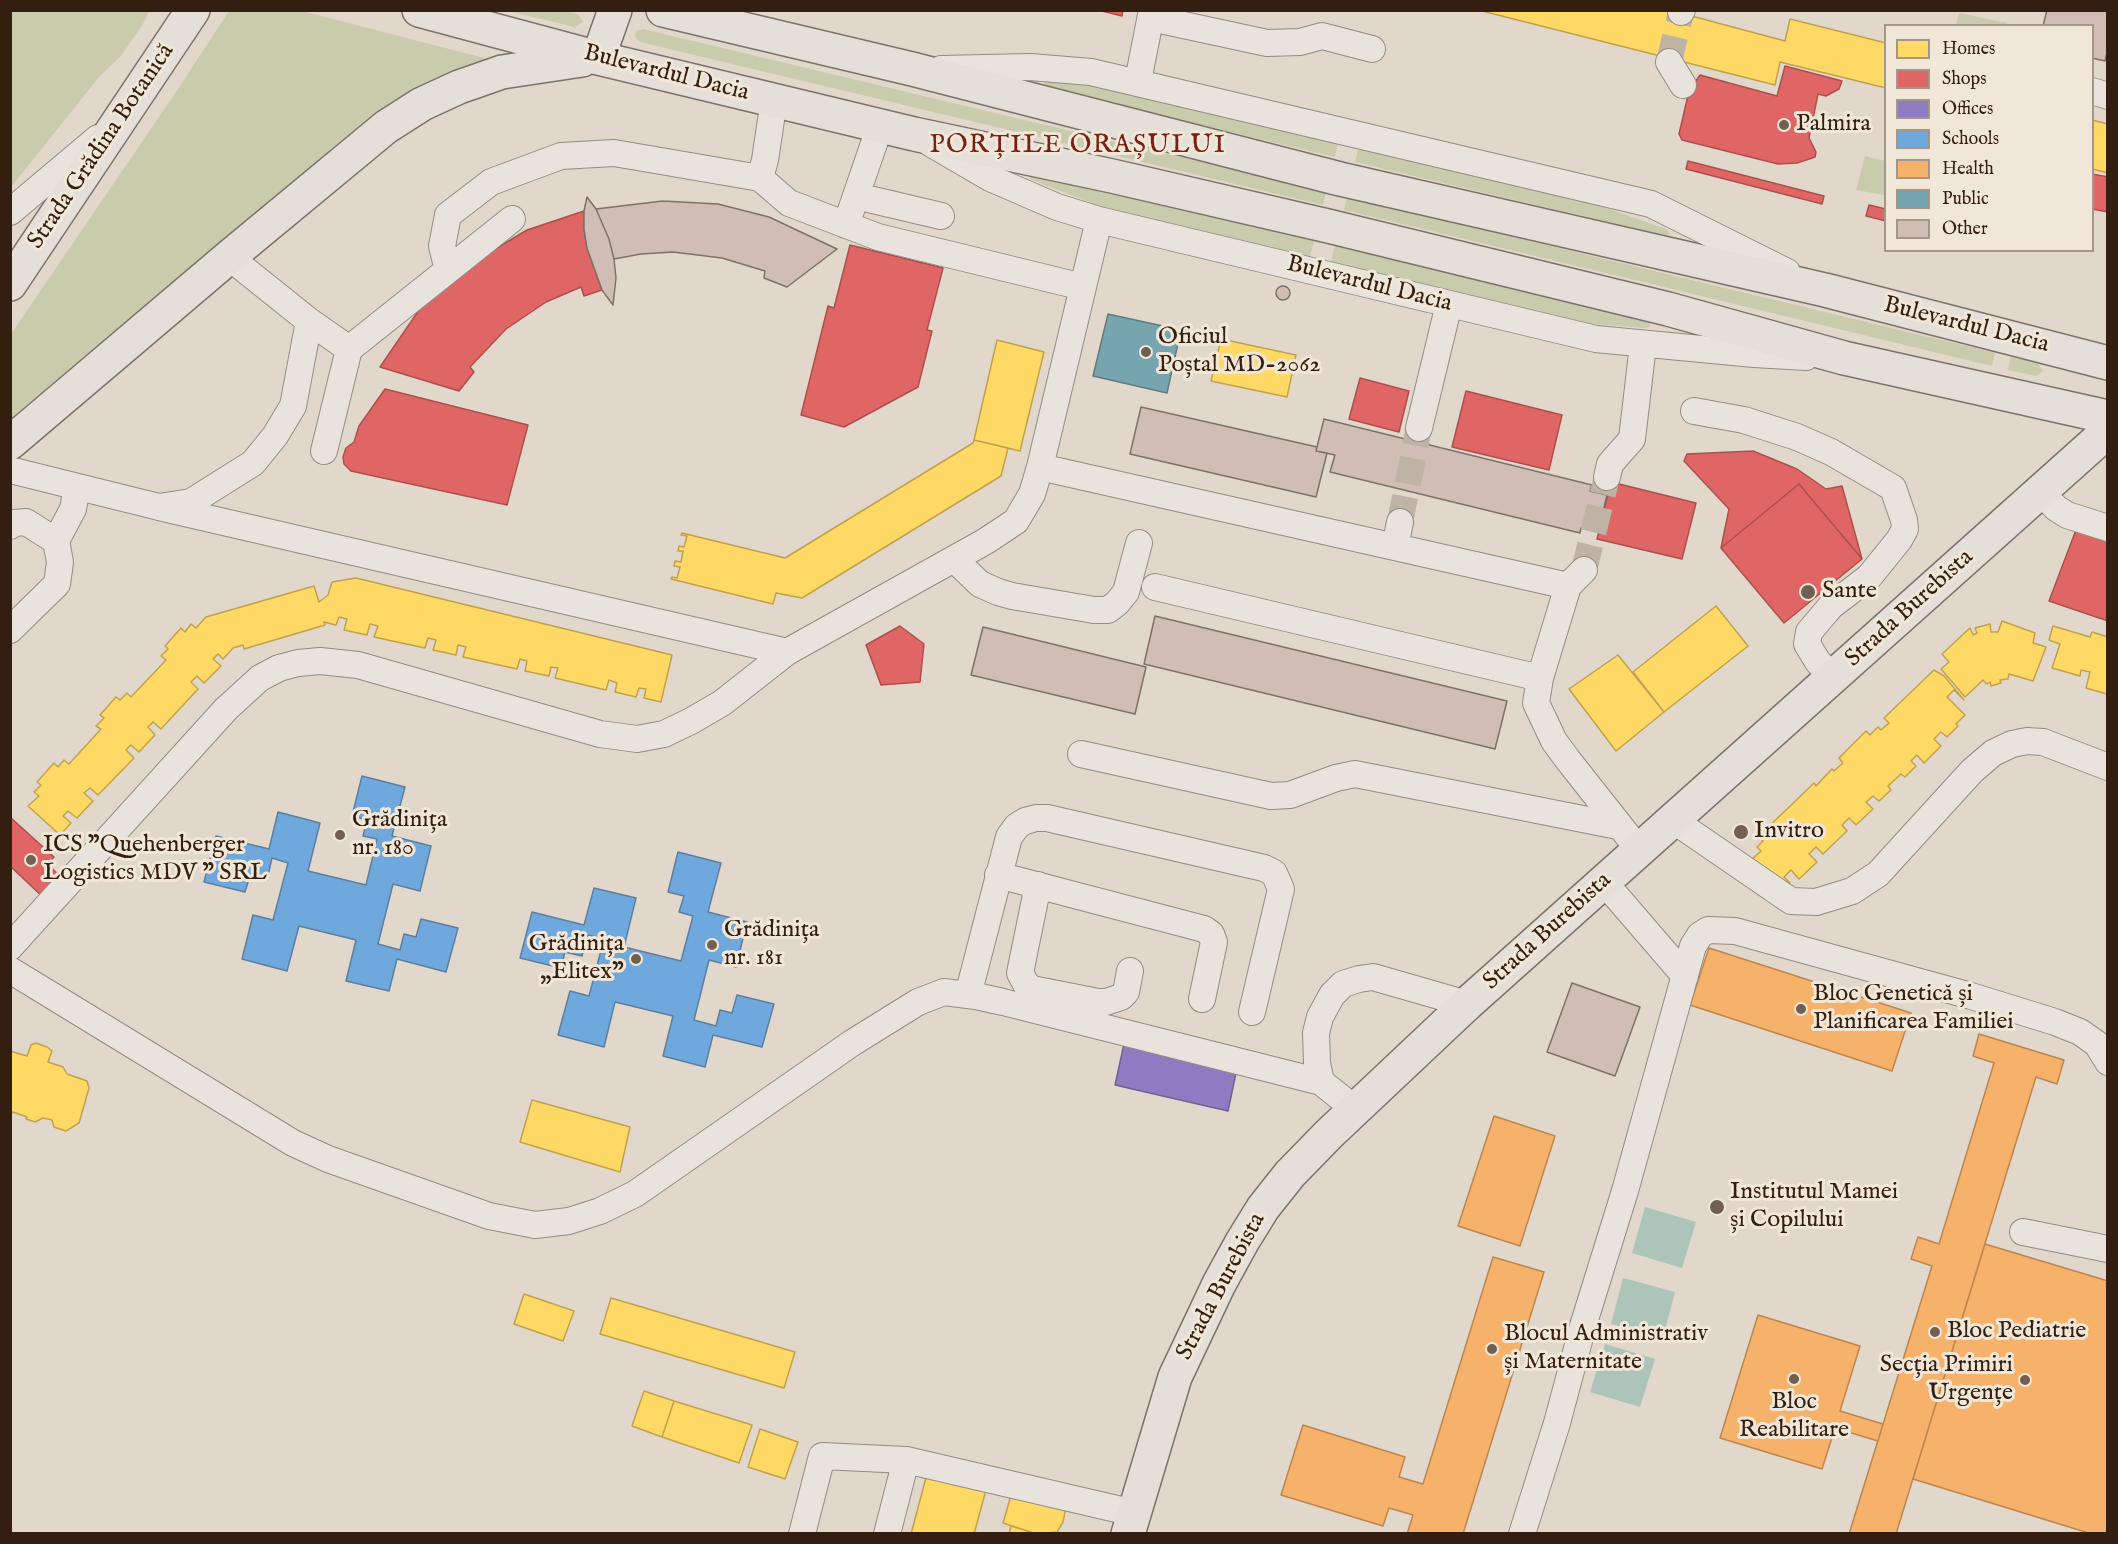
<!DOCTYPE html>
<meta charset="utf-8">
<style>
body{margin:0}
#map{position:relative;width:2118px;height:1544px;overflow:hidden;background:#e1d8cb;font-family:"IM FELL English",serif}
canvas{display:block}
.frame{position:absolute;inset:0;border:12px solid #341e0f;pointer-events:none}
.legend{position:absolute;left:1884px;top:24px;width:210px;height:228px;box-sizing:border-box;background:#f1e7d8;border:2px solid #a59788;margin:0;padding:8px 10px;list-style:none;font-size:18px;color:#341e0f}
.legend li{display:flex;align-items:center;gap:12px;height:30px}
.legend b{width:30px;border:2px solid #a59788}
</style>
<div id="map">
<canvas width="2118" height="1544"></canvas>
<div class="frame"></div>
<ul class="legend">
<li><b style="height:16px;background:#ffd966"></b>Homes</li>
<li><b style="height:16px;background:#e06666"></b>Shops</li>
<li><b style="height:16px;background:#8e7cc3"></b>Offices</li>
<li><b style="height:16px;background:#6fa8dc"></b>Schools</li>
<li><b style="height:16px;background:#f6b26b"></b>Health</li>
<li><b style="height:16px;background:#76a5af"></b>Public</li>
<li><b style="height:16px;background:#cfbdb6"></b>Other</li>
</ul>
</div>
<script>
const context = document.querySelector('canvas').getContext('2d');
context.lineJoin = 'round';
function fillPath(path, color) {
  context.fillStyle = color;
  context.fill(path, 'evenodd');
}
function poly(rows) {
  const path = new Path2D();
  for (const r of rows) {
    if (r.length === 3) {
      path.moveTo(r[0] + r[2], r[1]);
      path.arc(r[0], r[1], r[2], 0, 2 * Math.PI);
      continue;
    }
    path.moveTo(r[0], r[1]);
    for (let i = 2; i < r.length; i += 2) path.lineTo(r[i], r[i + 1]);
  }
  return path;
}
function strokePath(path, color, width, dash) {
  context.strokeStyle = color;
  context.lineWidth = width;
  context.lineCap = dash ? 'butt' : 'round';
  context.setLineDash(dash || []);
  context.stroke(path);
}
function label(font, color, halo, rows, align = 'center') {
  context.font = font + ' "IM FELL English",serif';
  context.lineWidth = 6;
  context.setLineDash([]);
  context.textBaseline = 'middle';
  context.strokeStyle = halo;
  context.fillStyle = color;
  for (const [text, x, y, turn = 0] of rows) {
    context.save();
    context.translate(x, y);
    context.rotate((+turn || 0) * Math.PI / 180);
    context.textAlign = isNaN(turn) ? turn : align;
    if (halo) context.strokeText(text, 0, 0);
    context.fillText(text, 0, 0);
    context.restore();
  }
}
const green = poly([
 [11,10,149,11,143,24,121,56,99,77,11,187],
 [229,11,302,11,492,60,11,426,11,334,178,89],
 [508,11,564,11,578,14,583,22,575,27],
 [1959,13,2007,23,2006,25,1956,25],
 [643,29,1326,192,1323,205,644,43,637,40,635,36,636,31],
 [1047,81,1128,90,1338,141,1335,157,1055,90,1045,86,1044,83],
 [1359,145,1592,203,1666,229,1670,233,1667,236,1355,162],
 [1865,156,1885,161,1885,195,1856,190],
 [1029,174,1314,241,1310,257,1099,206,1030,179],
 [1347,197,1995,353,1992,366,1344,210],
 [1335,245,1649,321,1650,326,1646,328,1592,324,1331,262],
 [2011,357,2038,363,2043,371,2036,376,2008,370]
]);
const water = poly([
 [1645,1207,1696,1222,1682,1268,1632,1253],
 [1623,1278,1675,1292,1663,1338,1611,1324],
 [1605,1344,1655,1359,1640,1407,1590,1392]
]);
const homes = poly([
 [1478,10,1669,10,1785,41,1790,19,1886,43,1886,88,1780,62,1775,85,1478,10],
 [2092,120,2108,124,2108,173,2092,169,2092,120],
 [1221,339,1296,355,1287,397,1211,381,1221,339],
 [997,340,1044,352,1020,451,974,440,997,340],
 [974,440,1008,448,1001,476,802,598,776,593,773,604,671,579,672,577,677,578,680,567,674,566,675,561,681,562,683,551,678,551,679,546,684,547,687,536,681,535,682,533,785,558,973,443,974,440],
 [356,578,672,655,661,702,644,698,646,689,639,688,636,697,615,692,617,683,609,680,606,690,555,678,558,668,551,667,549,676,525,671,527,661,520,659,517,669,463,657,466,647,458,645,456,655,433,650,436,640,428,638,425,648,374,637,378,626,370,624,367,635,344,630,347,619,339,617,336,625,324,622,325,625,244,649,243,645,233,648,223,659,218,654,213,659,221,666,204,683,197,676,191,682,198,689,161,729,153,722,148,727,155,735,139,752,131,745,126,750,134,758,98,795,90,788,84,793,93,801,77,818,68,811,63,816,71,823,60,835,28,806,39,796,34,792,41,785,37,782,54,763,58,767,64,760,69,764,101,729,96,726,104,718,100,715,116,697,120,700,127,693,131,697,166,660,161,656,168,649,165,646,181,628,185,632,191,624,196,628,206,617,314,586,319,602,328,595,332,582,356,578],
 [1716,606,1748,646,1664,712,1633,672,1716,606],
 [2002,621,2035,633,2033,643,2046,647,2033,681,2009,674,2008,679,2000,680,2001,683,1991,686,1990,682,1987,684,1983,680,1965,697,1941,669,1949,662,1942,654,1970,628,1973,635,1977,633,1975,628,1990,624,1991,632,1998,632,2002,621],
 [2053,626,2090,637,2092,632,2108,637,2107,694,2086,688,2090,672,2081,670,2080,676,2052,668,2060,644,2049,640,2053,626],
 [1618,655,1664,712,1616,751,1569,689,1618,655],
 [1934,670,1944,676,1964,700,1954,690,1947,697,1965,715,1956,724,1958,726,1947,737,1941,732,1934,739,1941,746,1924,763,1917,755,1911,761,1916,766,1905,777,1901,774,1888,786,1891,790,1879,801,1873,796,1866,802,1873,809,1856,825,1849,818,1842,825,1847,831,1823,854,1816,847,1809,854,1817,862,1799,879,1791,870,1784,877,1790,883,1779,893,1749,862,1761,851,1757,847,1763,841,1759,836,1814,783,1816,786,1832,769,1834,771,1843,763,1839,758,1866,731,1870,735,1878,727,1881,730,1889,723,1884,718,1934,670],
 [36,1043,47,1047,52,1051,48,1062,63,1067,67,1074,87,1081,89,1088,79,1123,66,1131,54,1127,52,1120,43,1118,35,1122,26,1119,27,1117,13,1112,10,1115,10,1051,27,1056,31,1045,36,1043],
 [532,1100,630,1127,620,1172,520,1142,532,1100],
 [524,1294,574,1311,563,1341,514,1324,524,1294],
 [611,1298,795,1352,784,1388,600,1334,611,1298],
 [644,1391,674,1401,662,1437,632,1426,644,1391],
 [674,1401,752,1425,739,1463,662,1437,674,1401],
 [760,1429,798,1442,785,1479,748,1467,760,1429],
 [927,1474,986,1490,974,1534,911,1534,927,1474],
 [1014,1485,1067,1502,1063,1522,1057,1532,1037,1534,1003,1523,1014,1485],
 [1011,1526,1037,1534,1009,1534,1011,1526]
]);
const shops = poly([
 [1098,10,1123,10,1122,16,1098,10],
 [1785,66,1842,81,1839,89,1826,96,1818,94,1809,138,1816,152,1815,157,1797,163,1778,164,1682,140,1679,134,1689,91,1700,75,1777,96,1785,66],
 [1688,161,1824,196,1822,204,1686,169,1688,161],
 [2092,174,2108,177,2108,212,2092,209,2092,174],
 [1869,205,1886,209,1886,221,1866,216,1869,205],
 [584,211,584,229,587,248,602,290,584,296,581,287,546,302,506,329,470,367,474,372,459,391,380,367,419,310,477,260,527,230,584,211],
 [850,245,943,268,927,330,932,331,918,387,844,427,801,415,828,306,834,308,850,245],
 [1360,378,1409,391,1399,432,1349,419,1360,378],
 [385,389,528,425,507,505,351,471,344,464,343,457,346,448,354,442,359,426,385,389],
 [1466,391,1562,415,1549,470,1452,447,1466,391],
 [1753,451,1797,469,1826,489,1842,486,1862,559,1799,484,1721,548,1729,509,1684,461,1687,454,1753,451],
 [1611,482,1696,503,1682,559,1597,539,1611,482],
 [1799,484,1862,559,1784,623,1721,548,1799,484],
 [2076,530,2108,539,2108,621,2049,601,2076,530],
 [900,626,924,644,920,682,881,685,866,645,900,626],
 [10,817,54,857,48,864,63,880,45,899,10,866,10,817]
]);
const offices = poly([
 [1124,1044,1236,1073,1228,1111,1115,1085,1124,1044]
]);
const schools = poly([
 [362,776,405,787,392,836,431,846,420,891,393,884,378,944,400,950,404,934,416,937,421,919,458,928,446,972,397,959,389,991,346,981,356,940,299,926,287,971,242,959,253,915,273,920,288,863,272,858,267,880,250,876,245,892,204,882,216,836,269,849,278,812,320,823,308,871,366,885,377,839,363,836,367,820,352,816,362,776],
 [678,852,721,863,708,912,747,922,736,967,709,960,694,1020,716,1026,720,1010,732,1013,737,995,774,1004,762,1047,713,1035,705,1067,663,1056,673,1016,615,1002,604,1047,558,1035,570,991,589,996,604,939,588,935,582,956,565,952,561,968,520,958,532,912,584,925,594,888,636,898,624,947,681,961,693,916,679,912,684,896,668,892,678,852]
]);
const health = poly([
 [1709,948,1911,1013,1892,1071,1690,1005,1709,948],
 [1979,1034,2064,1060,2057,1084,2036,1077,1896,1534,1849,1534,1932,1266,1911,1259,1918,1237,1939,1244,1994,1063,1973,1056,1979,1034],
 [1494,1116,1555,1136,1520,1246,1458,1226,1494,1116],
 [1985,1244,2108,1281,2108,1534,2092,1534,1913,1479,1985,1244],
 [1493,1257,1544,1272,1463,1534,1407,1534,1413,1515,1389,1508,1383,1526,1281,1495,1303,1425,1405,1457,1399,1477,1423,1484,1493,1257],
 [1758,1315,1860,1346,1840,1411,1883,1424,1878,1441,1835,1428,1822,1469,1720,1438,1758,1315]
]);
const public = poly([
 [1108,314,1181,330,1167,393,1093,376,1108,314]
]);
const building = poly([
 [2047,10,2108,10,2108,49,2105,61,2092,58,2092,26,2043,26,2047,10],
 [587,197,596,209,609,239,614,259,616,278,613,305,602,290,587,248,584,229,584,211,587,197],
 [663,201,718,204,769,217,837,249,787,287,764,278,765,271,722,258,673,252,641,254,614,259,609,239,596,209,663,201],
 [1283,293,7],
 [1141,407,1317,447,1316,451,1327,453,1316,497,1130,454,1141,407],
 [1324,419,1592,485,1590,491,1607,495,1598,532,1581,528,1580,533,1330,472,1335,455,1316,451,1324,419],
 [1155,616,1507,701,1495,749,1144,664,1155,616],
 [983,627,1146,667,1135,714,971,675,983,627],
 [1572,983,1640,1007,1615,1076,1547,1052,1572,983]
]);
const minorTunnel = poly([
 [1669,62,1681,12],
 [1400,522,1419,428],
 [1584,570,1607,477]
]);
const minor = poly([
 [1681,12,1682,10],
 [1151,18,1267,43,1300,42,1322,36,1372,49],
 [1669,62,1683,85],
 [941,69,1030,67,1091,72,1651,204,1787,272],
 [1138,81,1152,10],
 [2092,91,2108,96],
 [930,143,990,178,1057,207,1099,220,1596,339,1754,354,1806,357],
 [760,178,789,203,878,237,1083,287],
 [856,196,941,216],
 [10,212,98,138],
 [846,225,880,126],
 [229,257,309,321,349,349],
 [448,270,442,246,448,215,491,182,561,156,614,153,760,178,765,160,774,100],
 [1694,411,1744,420,1797,437,1831,452,1893,488,1904,520,1905,529,1899,540,1869,577,1831,606,1809,632,1807,644,1818,662,1833,677],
 [1419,428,1449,304],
 [324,451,349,349,512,219],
 [1040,467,1568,586,1540,678,1536,703,1554,741,1568,760,1639,850],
 [10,470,159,507,191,502,253,463,275,436,293,406,309,321],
 [1607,477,1610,464,1632,439,1643,345],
 [2041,492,2056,508,2067,515,2108,528],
 [159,507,787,652],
 [10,526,14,523,26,522,56,541],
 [1395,547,1400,522],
 [954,559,980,584,998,592,1012,596,1094,610,1108,610,1117,603,1126,592,1139,543],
 [1568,586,1584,570],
 [1155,587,1540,678],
 [10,630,57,584,60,562,56,541,73,509,77,487],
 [1081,754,1271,796,1290,795,1336,778,1355,774,1618,826],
 [1673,820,1791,901,1816,902,1852,891,1878,874,1972,771,1993,753,2012,744,2027,741,2043,742,2108,767],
 [998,875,1204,929,1211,934,1214,942,1202,999],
 [1604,882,1685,976],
 [1038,885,1020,973,1026,984,1032,989,1098,1002,1106,1002,1121,997,1126,992,1130,971],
 [10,947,226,709,260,678,279,668,298,663,320,661,358,665,600,734,637,739,664,734,691,721,722,703,787,652,986,541,1016,521,1032,494,1040,467,1099,220],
 [10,970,293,1143,328,1159,489,1216,535,1225,569,1221,600,1211,635,1194,852,1043,918,1002,944,992,976,996,1003,1002,1321,1082,1355,1109],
 [968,995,1009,837,1017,826,1025,821,1036,818,1047,818,1264,868,1274,873,1281,889,1252,1012],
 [1321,1082,1317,1063,1316,1033,1320,1017,1332,995,1343,984,1359,979,1373,977,1467,1004],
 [2023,1232,2108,1249],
 [802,1534,822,1456,906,1460,1134,1513],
 [887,1534,906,1460],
 [1522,1534,1557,1423,1583,1326,1625,1191,1693,946,1700,935,1708,930,1735,931,1971,996,2055,1022,2080,1032,2097,1044,2108,1062]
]);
const major = poly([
 [419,10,598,58,914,134,1112,176,1328,226,1668,309,1844,358,2108,417],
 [663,10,912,69,1340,179,1825,290,2108,363],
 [598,58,615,10],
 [10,284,193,10],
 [10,443,229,257,386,127,422,104,459,87,502,72,582,60],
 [1128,1534,1175,1377,1219,1284,1242,1242,1263,1208,1290,1174,1329,1134,1467,1004,2108,431]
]);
const markers = [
 [1784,125,6,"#715f51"],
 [1146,352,6,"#715f51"],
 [1808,592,8,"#715f51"],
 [1741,832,8,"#715f51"],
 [340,835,6,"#715f51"],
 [31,860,6,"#715f51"],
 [712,945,6,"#715f51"],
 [636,959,6,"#715f51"],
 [1801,1009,6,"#715f51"],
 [1717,1207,8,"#715f51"],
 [1935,1332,6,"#715f51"],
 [1492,1349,6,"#715f51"],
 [1794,1379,6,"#715f51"],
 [2025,1380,6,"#715f51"]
];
const streetNames = [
 ["Bulevardul Dacia",666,74,14],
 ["Strada Grădina Botanică",102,147,-56],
 ["Bulevardul Dacia",1369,285,14],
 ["Bulevardul Dacia",1966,326,14],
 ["Strada Burebista",1910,609,-42],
 ["Strada Burebista",1548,932,-42],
 ["Strada Burebista",1222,1287,-62]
];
const poiNames = [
 ["Palmira",1796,125],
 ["Oficiul",1158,338],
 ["Poștal MD-2062",1158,366],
 ["Sante",1822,592],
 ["Grădinița",352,821],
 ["nr. 180",352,849],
 ["Invitro",1754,832],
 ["ICS \"Quehenberger",43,846],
 ["Logistics MDV \" SRL",43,874],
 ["Grădinița",724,931],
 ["nr. 181",724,959],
 ["Grădinița",624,945,"right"],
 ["„Elitex”",624,973,"right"],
 ["Bloc Genetică și",1813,995],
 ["Planificarea Familiei",1813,1023],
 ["Institutul Mamei",1730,1193],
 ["și Copilului",1730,1221],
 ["Bloc Pediatrie",1947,1332],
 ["Blocul Administrativ",1504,1335],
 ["și Maternitate",1504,1363],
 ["Secția Primiri",2013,1366,"right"],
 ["Urgențe",2013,1394,"right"],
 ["Bloc",1794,1403,"center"],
 ["Reabilitare",1794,1431,"center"]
];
const neighbourhoodNames = [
 ["PORȚILE ORAȘULUI",1078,147]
];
fillPath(green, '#c9cbad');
fillPath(water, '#adc4ba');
fillPath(homes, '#ffd966');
strokePath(homes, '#c2a14c', 1.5);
fillPath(shops, '#e06666');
strokePath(shops, '#ac504c', 1.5);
fillPath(offices, '#8e7cc3');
strokePath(offices, '#73608d', 1.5);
fillPath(schools, '#6fa8dc');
strokePath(schools, '#5d7f9e', 1.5);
fillPath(health, '#f6b26b');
strokePath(health, '#bc864f', 1.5);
fillPath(public, '#76a5af');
strokePath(public, '#627c7f', 1.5);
fillPath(building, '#cfbdb6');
strokePath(building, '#7b736a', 1.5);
strokePath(minorTunnel, '#beb3a5', 26, [26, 13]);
strokePath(minor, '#948c83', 28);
strokePath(major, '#7b736a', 36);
strokePath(minor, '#e8e3dd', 26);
strokePath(major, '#e4dfd8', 33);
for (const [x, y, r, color] of markers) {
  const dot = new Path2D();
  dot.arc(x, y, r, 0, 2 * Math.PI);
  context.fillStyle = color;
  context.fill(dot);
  strokePath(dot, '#f1e7d8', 2);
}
label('24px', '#341e0f', '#f1e7d8', streetNames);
label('24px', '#341e0f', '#f1e7d8', poiNames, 'left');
context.letterSpacing = '1.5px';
label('26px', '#7a1f14', '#f1e7d8', neighbourhoodNames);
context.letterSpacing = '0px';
</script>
